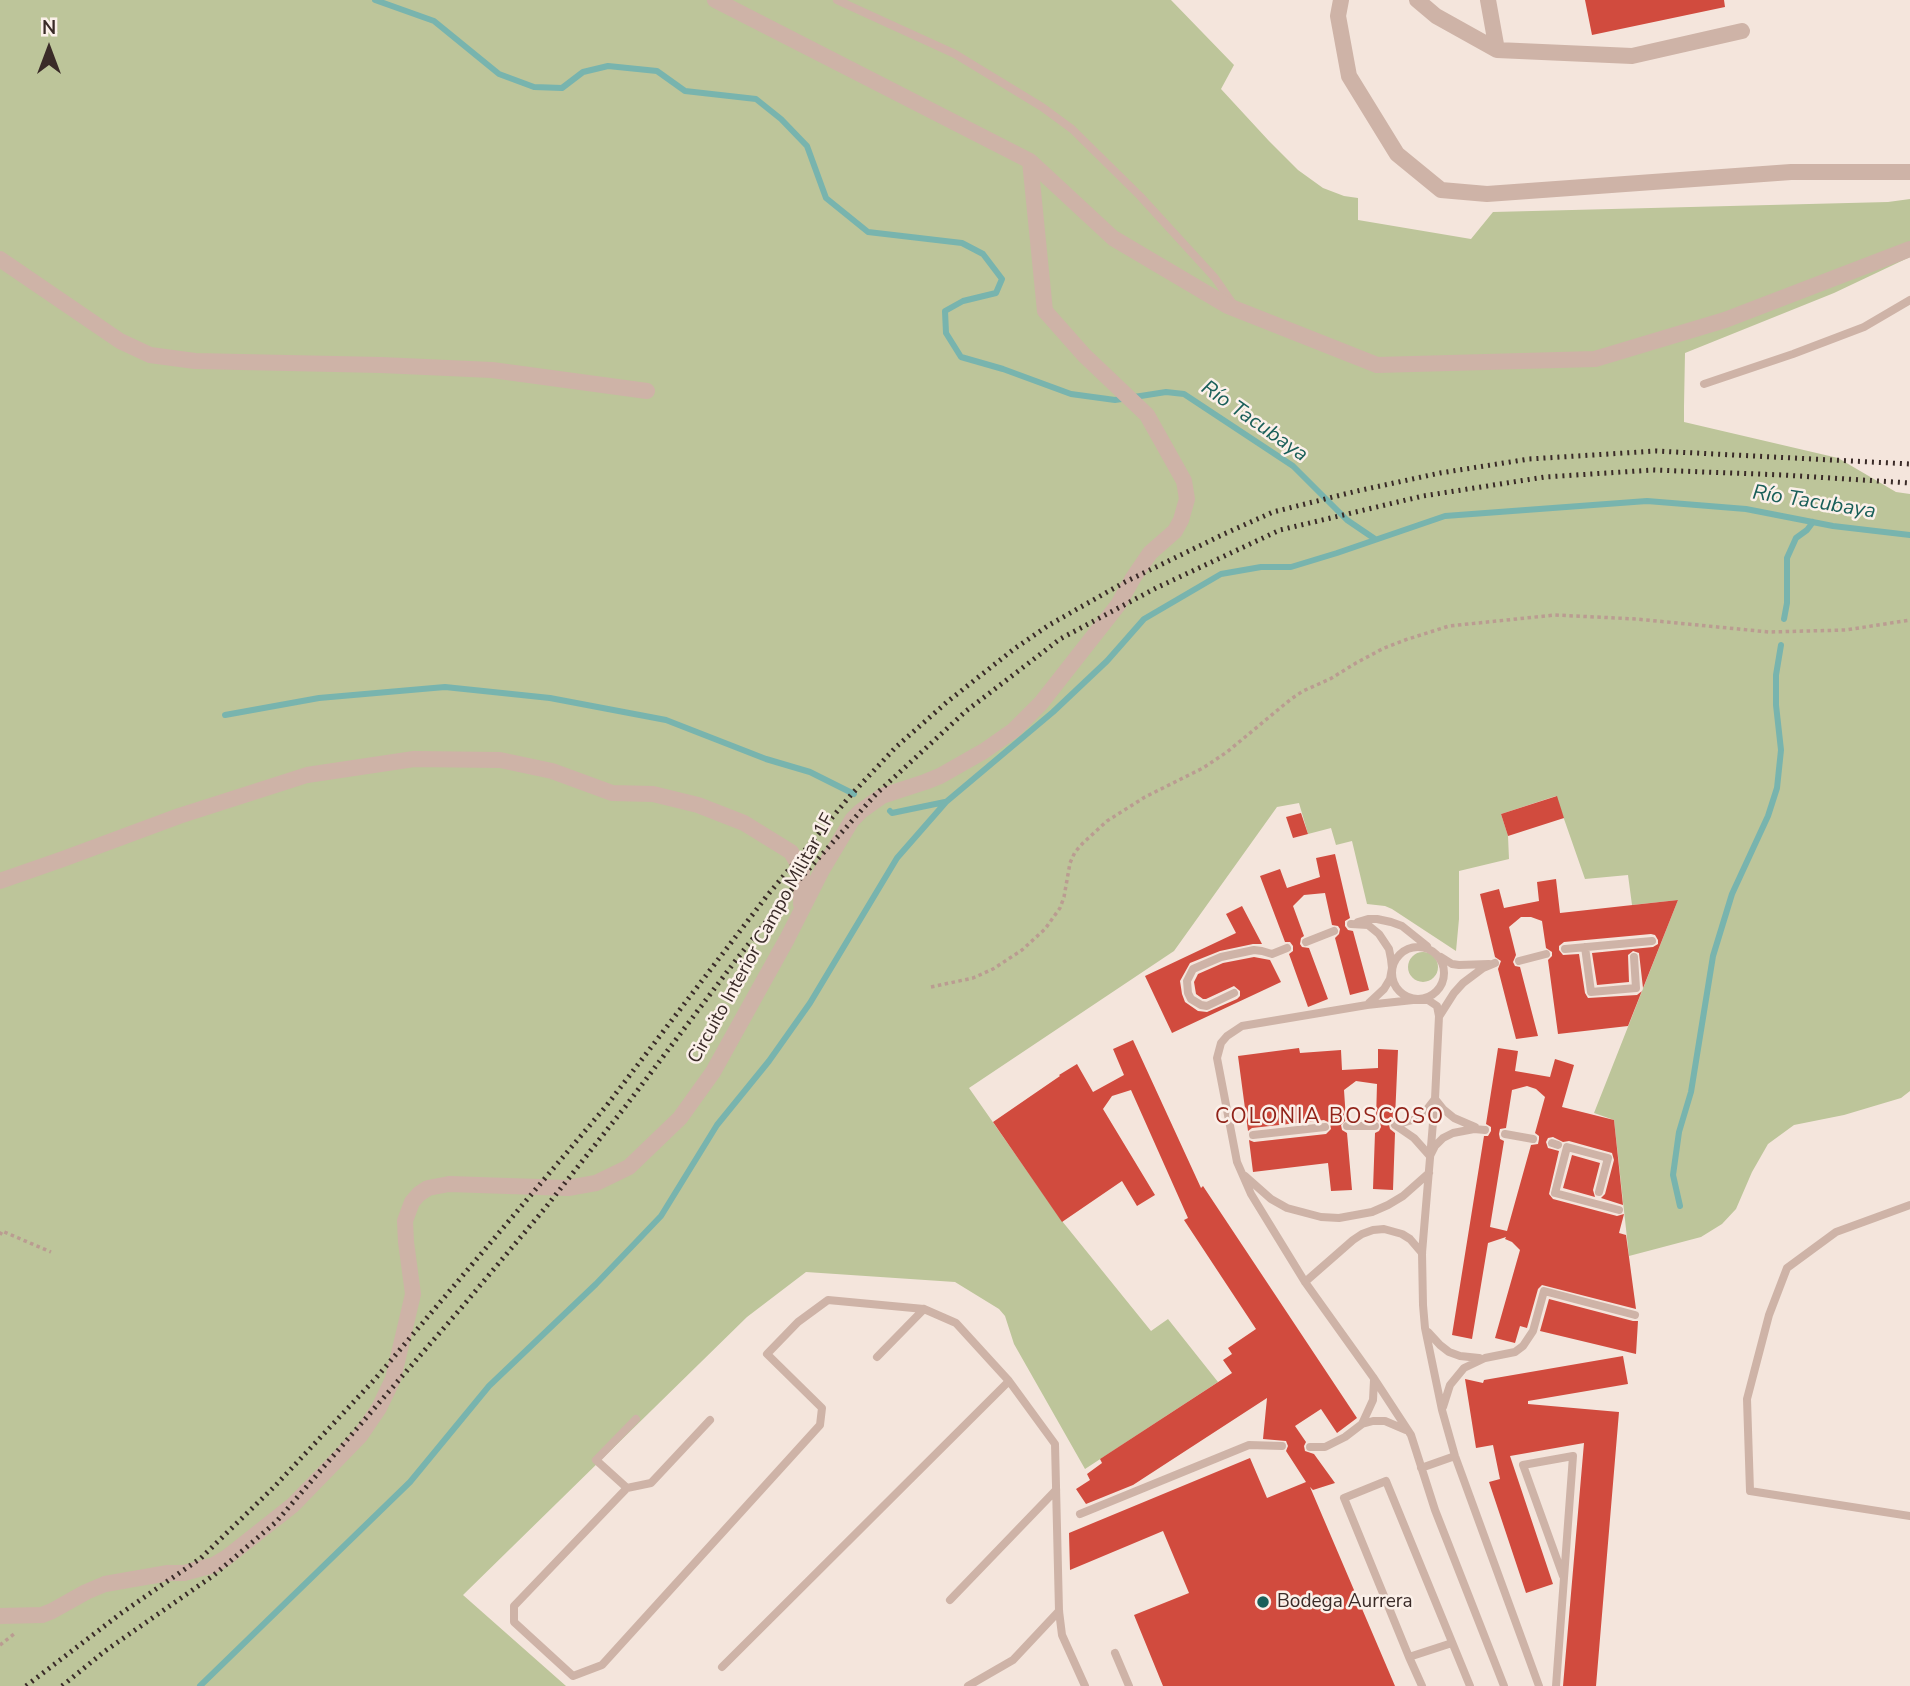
<!DOCTYPE html>
<meta charset="utf-8">
<style>
body{margin:0}
#map{position:relative;width:1910px;height:1686px;overflow:hidden;background:#f4e5dc;font-family:"Nunito Sans",sans-serif}
canvas{display:block}
.north{position:absolute;left:14px;top:14px;width:70px;height:70px;-webkit-text-stroke:5px #fbf0e9;paint-order:stroke;rotate:0deg;font-size:19px;font-weight:700;line-height:28px;text-align:center;color:#3a2b28}
.north::after{content:'';display:block;margin:auto;width:24px;height:32px;background:#3a2b28;clip-path:polygon(50% 0,100% 100%,50% 72%,0 100%)}
</style>
<div id="map">
<canvas width="1910" height="1686"></canvas>
<div class="north">N</div>
</div>
<script>
const context = document.querySelector('canvas').getContext('2d');
context.lineJoin = 'round';
function fillPath(path, color) {
  context.fillStyle = color;
  context.fill(path, 'evenodd');
}
function poly(rows) {
  const path = new Path2D();
  for (const r of rows) {
    if (r.length === 3) {
      path.moveTo(r[0] + r[2], r[1]);
      path.arc(r[0], r[1], r[2], 0, 2 * Math.PI);
      continue;
    }
    path.moveTo(r[0], r[1]);
    for (let i = 2; i < r.length; i += 2) path.lineTo(r[i], r[i + 1]);
  }
  return path;
}
function strokePath(path, color, width, dash) {
  context.strokeStyle = color;
  context.lineWidth = width;
  context.lineCap = dash ? 'butt' : 'round';
  context.setLineDash(dash || []);
  context.stroke(path);
}
function label(font, color, halo, rows, align = 'center') {
  context.font = font + ' "Nunito Sans",sans-serif';
  context.lineWidth = 5;
  context.setLineDash([]);
  context.textBaseline = 'middle';
  context.strokeStyle = halo;
  context.fillStyle = color;
  for (const [text, x, y, turn = 0] of rows) {
    context.save();
    context.translate(x, y);
    context.rotate((+turn || 0) * Math.PI / 180);
    context.textAlign = isNaN(turn) ? turn : align;
    if (halo) context.strokeText(text, 0, 0);
    context.fillText(text, 0, 0);
    context.restore();
  }
}
const green = poly([
 [0,0,1171,0,1234,65,1221,89,1269,141,1298,170,1323,188,1344,196,1358,198,1358,220,1471,239,1493,212,1888,202,1910,199,1910,257,1834,293,1685,353,1684,406,1684,422,1838,458,1896,492,1910,494,1910,1091,1901,1098,1844,1115,1794,1125,1768,1144,1752,1172,1736,1209,1722,1224,1701,1237,1629,1256,1614,1120,1594,1113,1678,900,1632,905,1628,875,1585,879,1556,796,1501,814,1508,836,1509,859,1459,871,1459,919,1456,951,1392,909,1385,906,1367,904,1352,841,1336,845,1331,828,1308,834,1299,803,1277,807,1174,951,969,1088,1062,1221,1151,1331,1168,1319,1218,1382,1085,1469,1014,1344,1005,1316,999,1309,955,1282,806,1272,747,1317,463,1595,566,1686,0,1686],
 [1423,967,15]
]);
const stream = poly([
 [375,0,434,21,499,74,534,87,562,88,583,72,608,66,657,71,685,91,756,99,781,119,807,146,826,198,868,232,962,243,983,254,1002,279,996,293,963,301,945,311,946,333,961,357,1003,369,1071,394,1115,400,1166,392,1184,394,1293,466,1347,520,1375,539],
 [1784,619,1787,603,1787,558,1796,538,1807,530,1813,522],
 [225,715,319,698,445,687,550,698,666,720,766,759,810,772,854,794],
 [890,811,892,813,945,802],
 [1680,1206,1673,1175,1679,1132,1691,1092,1713,956,1732,894,1768,816,1777,788,1781,750,1776,705,1776,675,1781,645],
 [200,1686,410,1482,489,1386,596,1284,661,1216,717,1125,769,1061,810,1003,897,858,946,802,1053,712,1107,661,1144,619,1221,574,1261,567,1291,567,1337,553,1445,516,1647,501,1746,509,1833,526,1910,535]
]);
const building = poly([
 [1585,0,1724,0,1725,7,1592,35],
 [1557,796,1564,818,1508,836,1501,814],
 [1301,813,1308,834,1293,838,1286,817],
 [1335,854,1350,918,1345,921,1345,926,1348,930,1353,931,1369,990,1350,995,1335,938,1339,934,1340,929,1338,926,1332,925,1325,893,1304,895,1293,906,1304,936,1301,938,1300,944,1302,947,1309,948,1328,999,1308,1007,1289,954,1293,951,1293,946,1290,942,1285,942,1260,876,1280,869,1287,888,1320,877,1316,858],
 [1556,879,1560,913,1678,900,1628,1026,1558,1034,1548,960,1552,956,1552,952,1546,948,1542,921,1531,917,1521,917,1509,927,1516,955,1513,962,1515,966,1520,967,1538,1036,1516,1039,1498,969,1501,961,1495,957,1480,894,1499,889,1504,908,1539,901,1537,882],
 [1651,934,1655,935,1658,940,1658,944,1653,947,1592,953,1597,985,1629,982,1628,955,1633,951,1639,953,1643,988,1642,991,1637,995,1588,998,1585,993,1579,954,1563,955,1559,950,1559,946,1564,942],
 [1242,906,1262,944,1253,944,1220,951,1190,963,1180,981,1182,994,1185,1002,1198,1011,1207,1012,1237,999,1240,996,1240,991,1234,986,1206,999,1203,999,1196,994,1194,982,1198,974,1223,963,1254,957,1270,960,1281,982,1172,1033,1145,976,1236,933,1226,914],
 [1133,1040,1201,1188,1203,1186,1357,1418,1337,1433,1321,1409,1295,1426,1306,1442,1304,1446,1305,1451,1314,1454,1335,1483,1313,1490,1310,1487,1395,1686,1163,1686,1134,1615,1189,1593,1163,1531,1070,1570,1069,1533,1250,1458,1267,1498,1306,1482,1286,1451,1288,1446,1286,1441,1263,1439,1267,1398,1133,1485,1086,1504,1076,1489,1090,1480,1087,1474,1102,1463,1100,1459,1232,1373,1223,1360,1232,1354,1228,1348,1256,1329,1184,1220,1188,1218,1131,1090,1112,1096,1103,1109,1155,1195,1137,1206,1122,1181,1062,1222,993,1122,1060,1076,1059,1075,1077,1064,1093,1092,1124,1075,1113,1049],
 [1299,1048,1300,1053,1341,1050,1342,1070,1378,1068,1378,1049,1398,1050,1395,1118,1390,1121,1389,1125,1390,1129,1395,1133,1393,1190,1373,1189,1375,1133,1379,1131,1381,1127,1380,1122,1376,1120,1377,1084,1356,1081,1344,1090,1346,1120,1341,1125,1342,1130,1347,1133,1352,1190,1331,1191,1328,1163,1253,1172,1249,1140,1254,1142,1326,1134,1331,1129,1330,1123,1324,1120,1252,1128,1248,1131,1238,1056],
 [1498,1048,1518,1051,1515,1071,1550,1077,1555,1059,1574,1065,1562,1107,1614,1120,1623,1205,1601,1198,1605,1194,1614,1160,1612,1153,1569,1141,1563,1142,1553,1137,1548,1138,1546,1142,1548,1148,1559,1151,1549,1194,1553,1199,1617,1216,1624,1214,1619,1233,1626,1235,1636,1309,1542,1285,1538,1289,1527,1328,1520,1326,1515,1343,1495,1338,1520,1250,1512,1242,1505,1239,1506,1237,1488,1243,1472,1339,1452,1335,1484,1136,1488,1136,1491,1131,1491,1127,1486,1124],
 [1527,1086,1536,1089,1545,1097,1535,1133,1539,1136,1539,1139,1538,1144,1531,1145,1507,1231,1490,1227,1504,1141,1500,1139,1499,1134,1500,1129,1506,1128,1512,1090],
 [1572,1155,1600,1163,1593,1190,1595,1197,1563,1188],
 [1549,1299,1633,1321,1638,1321,1636,1354,1540,1331],
 [1623,1356,1628,1384,1528,1401,1528,1404,1619,1412,1596,1686,1563,1686,1584,1443,1510,1456,1553,1584,1526,1593,1489,1482,1500,1479,1493,1445,1476,1448,1465,1379,1483,1383,1484,1380]
]);
const path = poly([
 [931,987,973,978,993,969,1022,950,1045,929,1060,908,1064,897,1070,863,1075,852,1083,843,1107,821,1145,797,1203,768,1227,752,1291,699,1303,691,1330,679,1356,663,1384,648,1405,640,1449,626,1555,615,1636,619,1769,632,1846,630,1910,620],
 [0,1235,2,1231,51,1252],
 [0,1645,14,1634]
]);
const lane = poly([
 [837,0,955,54,1042,107,1072,129,1140,196,1215,278,1233,304],
 [1704,384,1793,354,1864,327,1910,300],
 [1358,922,1368,919,1377,919,1391,922,1402,926,1427,946],
 [1351,924,1368,925,1379,934,1389,949,1391,959,1392,968,1390,979,1384,989,1369,1003],
 [1306,942,1334,931],
 [1418,973,26],
 [1585,947,1591,992,1636,988,1634,957],
 [1565,949,1652,941],
 [1441,957,1452,964,1459,965,1489,964],
 [1519,961,1546,954],
 [1234,993,1207,1006,1201,1005,1191,999,1188,993,1187,981,1193,969,1221,957,1254,950,1262,951,1272,954,1287,948],
 [1440,1015,1454,993,1463,983,1483,968,1495,963],
 [1395,1125,1414,1138,1430,1156,1435,1146,1443,1138,1453,1133,1474,1129,1485,1130],
 [1395,1125,1416,1119,1425,1112,1435,1099,1443,1109,1454,1118,1475,1127],
 [1347,1126,1375,1126],
 [1505,1134,1533,1139],
 [1253,1135,1325,1127],
 [1552,1143,1558,1145],
 [1245,1176,1271,1199,1287,1208,1321,1217,1339,1218,1372,1212,1388,1205,1403,1196,1429,1173],
 [1599,1192,1608,1158,1567,1147,1555,1193,1619,1210],
 [1910,1205,1836,1232,1787,1268,1769,1315,1747,1399,1750,1491,1910,1516],
 [1305,1282,1353,1240,1362,1234,1373,1230,1384,1229,1402,1234,1410,1239,1422,1253],
 [1428,1332,1440,1345,1449,1352,1460,1356,1479,1358],
 [877,1357,924,1309],
 [1443,1407,1450,1385,1464,1368,1485,1358,1515,1352,1523,1346,1533,1331,1544,1291,1635,1315],
 [710,1420,651,1483,627,1488,514,1606,514,1622,573,1676,602,1665,820,1425,822,1408,767,1354,798,1322,828,1300,924,1309,956,1323,1009,1381,1055,1444,1059,1611,1062,1635,1085,1686],
 [1362,1424,1373,1421,1385,1421,1406,1430],
 [1310,1447,1325,1447,1345,1437,1362,1424,1373,1400,1374,1380],
 [1421,1468,1455,1456],
 [627,1488,596,1460,636,1419],
 [1080,1514,1249,1445,1282,1446],
 [950,1600,1056,1490],
 [1115,1653,1129,1686],
 [1409,1657,1344,1498,1386,1481,1470,1686],
 [722,1667,1009,1381],
 [968,1686,1013,1660,1059,1611],
 [1422,1686,1409,1657,1452,1643],
 [1504,1686,1435,1510,1411,1435,1373,1377,1305,1282,1251,1194,1237,1162,1217,1058,1221,1043,1227,1036,1242,1026,1367,1005,1413,1000,1428,1000,1437,1006,1439,1016,1435,1099,1422,1253,1423,1305,1425,1328,1442,1410,1455,1456,1539,1686],
 [1556,1686,1573,1456,1523,1465,1563,1576]
]);
const street = poly([
 [1341,0,1338,16,1349,76,1397,154,1441,190,1487,194,1791,172,1910,172],
 [1417,0,1436,16,1497,50,1488,0],
 [1497,50,1632,56,1742,31],
 [1030,161,1113,238,1228,306,1377,365,1595,359,1725,320,1910,249],
 [0,259,120,341,150,355,195,361,381,365,492,370,647,391],
 [0,881,63,859,179,816,307,775,414,759,500,760,552,771,612,793,653,794,698,805,744,823,791,852,802,871,801,904],
 [0,1616,42,1615,52,1611,86,1592,105,1584,168,1573,184,1573,214,1565,226,1558,293,1505,360,1436,379,1408,393,1379,413,1294,406,1242,405,1221,412,1202,419,1194,428,1188,449,1184,568,1188,596,1183,629,1167,680,1118,713,1072,787,939,822,870,852,820,861,811,882,796,925,782,940,776,984,751,1014,730,1041,703,1118,605,1133,578,1150,553,1175,531,1181,520,1187,499,1184,481,1147,415,1084,355,1045,311,1030,161,715,0]
]);
const rail = poly([
 [26,1686,120,1614,201,1558,275,1486,376,1378,607,1105,766,897,850,796,896,747,947,702,1014,649,1049,625,1125,582,1224,534,1273,512,1357,491,1440,473,1529,459,1656,451,1910,464],
 [62,1686,105,1651,214,1575,276,1522,462,1307,546,1207,625,1107,736,960,800,879,876,794,966,711,1060,639,1156,588,1280,530,1423,496,1545,477,1653,470,1783,475,1910,483]
]);
const markers = [
 [1263,1602,7,"#195f59"]
];
const streetNames = [
 ["Circuito Interior Campo Militar 1F",762,939,-61]
];
const poiNames = [
 ["Bodega Aurrera",1277,1602]
];
const waterNames = [
 ["Río Tacubaya",1254,422,35],
 ["Río Tacubaya",1814,503,9]
];
const neighbourhoodNames = [
 ["COLONIA BOSCOSO",1330,1118]
];
fillPath(green, '#bdc59a');
strokePath(stream, '#78b4ae', 6);
fillPath(building, '#d14b3e');
strokePath(path, '#ba9c91', 3.5, [3.5, 3.5]);
strokePath(lane, '#ceb3a7', 8);
strokePath(street, '#ceb3a7', 16);
strokePath(rail, '#3a2b28', 5, [2, 5]);
for (const [x, y, r, color] of markers) {
  const dot = new Path2D();
  dot.arc(x, y, r, 0, 2 * Math.PI);
  context.fillStyle = color;
  context.fill(dot);
  strokePath(dot, '#fbf0e9', 2.5);
}
label('19px', '#3a2b28', '#fbf0e9', streetNames);
label('19px', '#3a2b28', '#fbf0e9', poiNames, 'left');
label('italic 21px', '#195f59', '#fbf0e9', waterNames);
context.letterSpacing = '2px';
label('21px', '#912319', '#fbf0e9', neighbourhoodNames);
context.letterSpacing = '0px';
</script>
